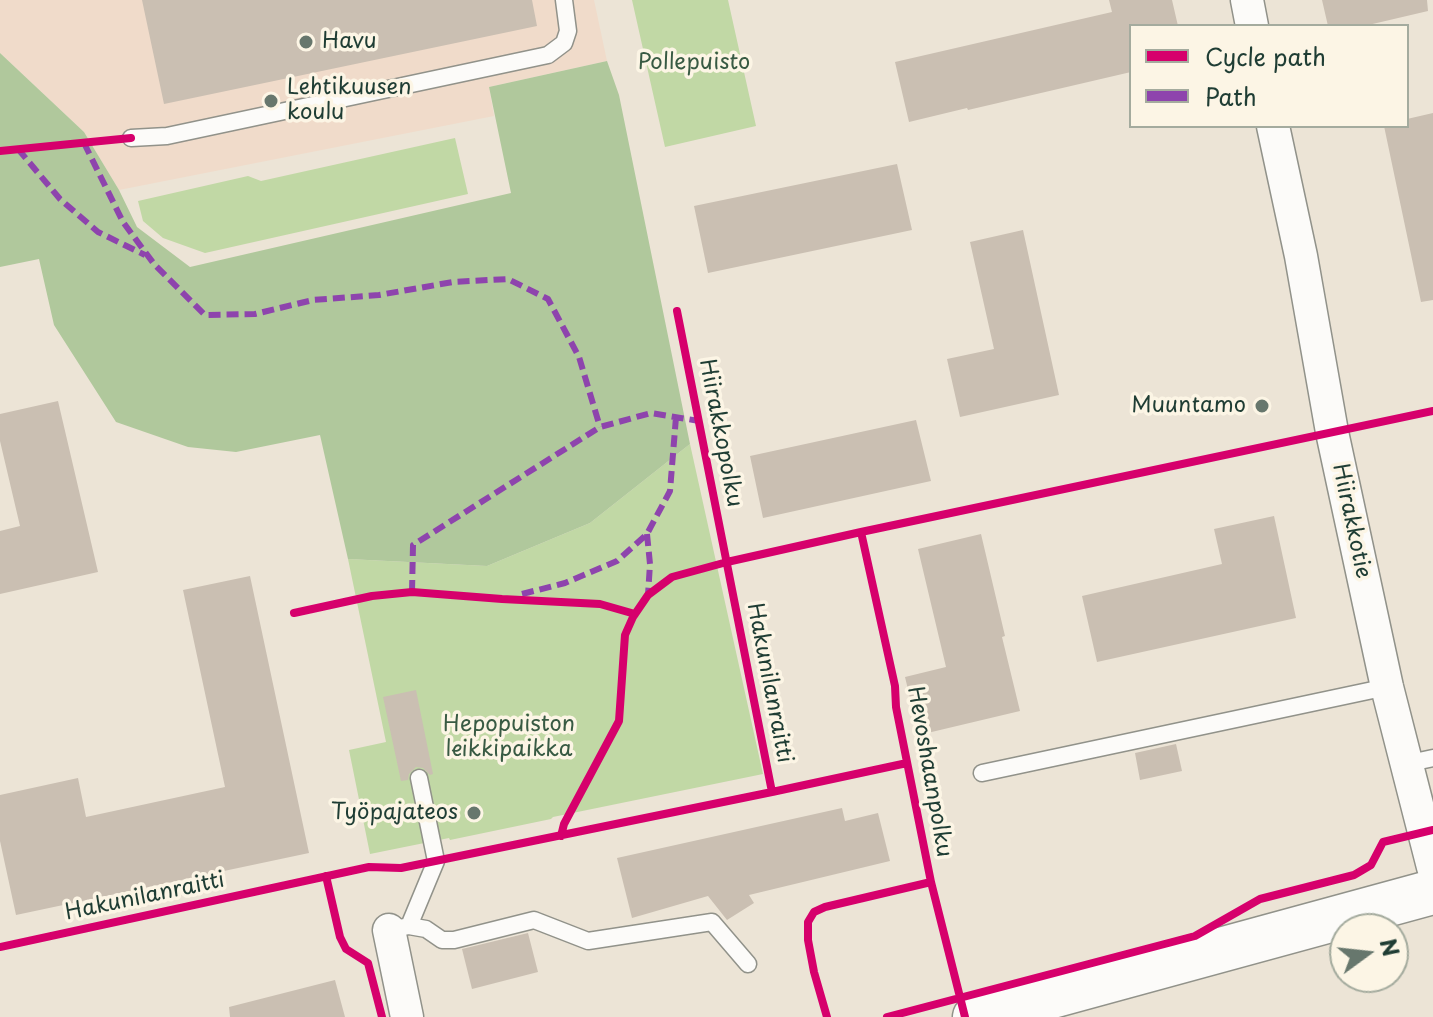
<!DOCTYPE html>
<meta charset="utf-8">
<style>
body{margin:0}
#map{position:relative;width:1433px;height:1017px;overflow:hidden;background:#ece4d6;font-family:"Playpen Sans",sans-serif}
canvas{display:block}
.legend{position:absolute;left:1129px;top:24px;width:280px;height:104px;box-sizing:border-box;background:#fcf5e5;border:2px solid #a4ab9e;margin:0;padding:10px 14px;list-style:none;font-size:24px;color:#1f3d34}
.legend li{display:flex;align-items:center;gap:16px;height:40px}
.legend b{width:40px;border:2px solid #a4ab9e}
.north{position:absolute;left:1329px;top:913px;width:80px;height:80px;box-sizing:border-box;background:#fcf5e5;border:2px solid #a4ab9e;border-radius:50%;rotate:75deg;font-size:22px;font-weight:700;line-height:32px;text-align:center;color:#1f3d34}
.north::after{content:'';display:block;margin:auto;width:28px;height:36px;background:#67776d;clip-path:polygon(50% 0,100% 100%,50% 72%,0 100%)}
</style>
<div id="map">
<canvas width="1433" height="1017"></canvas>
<ul class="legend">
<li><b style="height:10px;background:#d6006c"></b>Cycle path</li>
<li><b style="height:10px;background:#8e44ad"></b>Path</li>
</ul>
<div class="north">N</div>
</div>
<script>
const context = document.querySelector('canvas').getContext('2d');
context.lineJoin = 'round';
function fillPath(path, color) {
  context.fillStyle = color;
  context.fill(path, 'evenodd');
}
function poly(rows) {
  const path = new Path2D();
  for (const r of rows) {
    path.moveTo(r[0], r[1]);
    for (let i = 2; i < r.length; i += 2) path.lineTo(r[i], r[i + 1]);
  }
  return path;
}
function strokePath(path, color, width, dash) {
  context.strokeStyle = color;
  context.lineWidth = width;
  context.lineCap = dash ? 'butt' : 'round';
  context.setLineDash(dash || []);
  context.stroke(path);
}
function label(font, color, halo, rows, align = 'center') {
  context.font = font + ' "Playpen Sans",sans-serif';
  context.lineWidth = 7;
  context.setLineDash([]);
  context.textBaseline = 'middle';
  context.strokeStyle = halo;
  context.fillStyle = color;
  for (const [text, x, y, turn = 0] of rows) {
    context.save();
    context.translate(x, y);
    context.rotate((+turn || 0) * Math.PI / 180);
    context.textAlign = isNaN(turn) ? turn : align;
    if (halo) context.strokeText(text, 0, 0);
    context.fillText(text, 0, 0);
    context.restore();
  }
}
const built = poly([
 [0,0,594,0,607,61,489,87,494,116,119,190,84,132,0,53]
]);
const green = poly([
 [632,0,728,0,756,126,665,147],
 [455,138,468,194,205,253,163,238,143,221,138,201,248,176,261,181],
 [690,444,763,774,553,817,551,819,450,840,449,838,370,854,349,750,386,742,348,559,487,566,590,523]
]);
const forest = poly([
 [0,53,84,132,119,190,137,227,190,267,511,193,489,87,607,61,619,95,690,444,590,523,487,566,348,559,320,435,236,452,188,447,116,422,54,325,39,259,0,267]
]);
const building = poly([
 [142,0,532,0,537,26,164,104],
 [1109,0,1172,0,1178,26,1131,26,1131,72,968,110,967,108,909,122,895,62,1112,12],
 [1322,0,1427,0,1428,11,1364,26,1328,26],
 [1433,113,1433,300,1421,302,1384,126,1407,126,1407,119],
 [897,164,912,230,708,273,694,206],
 [1023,230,1059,395,960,417,947,359,994,349,970,242],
 [58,401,98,572,0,594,0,531,20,526,0,441,0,414],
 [916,420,931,481,763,518,750,456],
 [1274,516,1296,618,1097,662,1082,596,1222,564,1214,529],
 [981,534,1005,636,1002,637,1020,711,919,735,905,677,946,667,918,549],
 [250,576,309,853,16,915,0,841,0,795,78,778,86,817,225,787,183,590],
 [416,690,433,774,430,775,423,768,416,767,409,774,408,780,401,781,383,697],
 [1176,744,1182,771,1140,780,1135,753],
 [842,808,845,821,878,813,890,861,749,895,754,903,727,920,708,896,632,918,617,858],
 [528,933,538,972,472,989,462,949],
 [335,980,345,1017,230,1017,229,1007]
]);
const lane = poly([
 [131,138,167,136,548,55,564,43,568,31,564,0],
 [1405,764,1433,758],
 [982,773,1387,687],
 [409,926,436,861,419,778],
 [389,930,409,926,426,929,442,940,454,940,534,920,588,941,712,922,748,964]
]);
const street = poly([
 [1247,0,1252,26],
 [1273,126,1301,256,1332,432,1387,687,1433,867],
 [389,930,407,1017]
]);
const secondary = poly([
 [975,1017,1433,892]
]);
const quiet = poly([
 [84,143,123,222,154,264,205,315,255,314,313,300,379,295,453,282,508,279,548,299,579,357,600,427],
 [18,149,60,199,98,232,145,255],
 [647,534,650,564,648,595],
 [412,592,413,545,600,427,651,413,699,421],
 [522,594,565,583,617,561,647,534,670,491,676,417]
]);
const cycleway = poly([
 [0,151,131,138],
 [861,532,895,686,896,707,931,882,965,1017],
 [294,613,372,596,412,592,502,599,600,604,635,614],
 [772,792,907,763],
 [561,836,564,824,619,721,625,635,633,617,648,595,672,577,727,562,861,532,1433,411],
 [326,876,340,937,346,949,368,963,382,1017],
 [0,947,369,867,401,868,772,792,677,311],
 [827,1017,814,972,808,940,808,922,814,912,825,907,931,882],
 [887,1017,1195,936,1260,899,1354,875,1371,865,1383,842,1433,830]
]);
const markers = [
 [306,42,8,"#67776d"],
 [271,101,8,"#67776d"],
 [1262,406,8,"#67776d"],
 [474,813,8,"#67776d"]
];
const poiNames = [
 ["Havu",322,42],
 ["Lehtikuusen",287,88],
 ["koulu",287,113],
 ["Muuntamo",1246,406,"right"],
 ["Työpajateos",458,813,"right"]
];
const parkNames = [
 ["Pollepuisto",694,63],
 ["Hepopuiston",509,725],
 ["leikkipaikka",509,750]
];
const streetNames = [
 ["Hiirakkopolku",720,433,79],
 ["Hiirakkotie",1351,521,78],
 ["Hakunilanraitti",769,683,79],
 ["Hevoshaanpolku",929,772,80],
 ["Hakunilanraitti",145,897,-12]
];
fillPath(built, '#f0dbca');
fillPath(green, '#c1d8a5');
fillPath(forest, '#b0c89c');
fillPath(building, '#cabfb2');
strokePath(lane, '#91928a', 19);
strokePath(street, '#91928a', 35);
strokePath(secondary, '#91928a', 47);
strokePath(lane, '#fcfbf9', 16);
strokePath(street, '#fcfbf9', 32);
strokePath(secondary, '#fcfbf9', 44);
strokePath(quiet, '#8e44ad', 6, [12, 6]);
strokePath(cycleway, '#d6006c', 8);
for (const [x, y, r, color] of markers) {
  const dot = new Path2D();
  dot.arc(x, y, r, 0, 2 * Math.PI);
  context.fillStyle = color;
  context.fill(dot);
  strokePath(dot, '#fcf5e5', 3);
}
label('22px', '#1f3d34', '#fcf5e5', poiNames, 'left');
label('22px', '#385a43', '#fcf5e5', parkNames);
label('22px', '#1f3d34', '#fcf5e5', streetNames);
</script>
